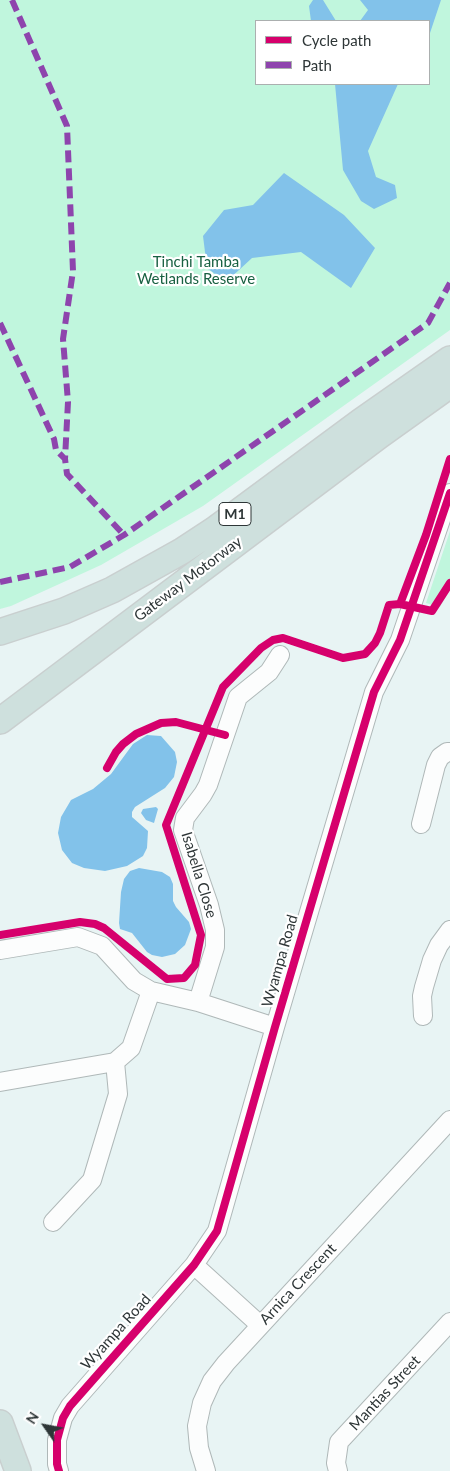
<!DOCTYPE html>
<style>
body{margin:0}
#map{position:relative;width:450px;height:1471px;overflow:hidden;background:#e8f4f4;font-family:Lato,sans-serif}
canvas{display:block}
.legend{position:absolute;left:255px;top:20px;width:175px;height:65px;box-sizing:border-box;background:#fff;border:1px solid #abafaf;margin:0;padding:6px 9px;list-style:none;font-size:15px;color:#2e3637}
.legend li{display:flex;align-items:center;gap:10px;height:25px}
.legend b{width:25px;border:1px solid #abafaf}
.north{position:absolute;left:20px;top:1401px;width:50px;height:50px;-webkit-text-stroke:4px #fff;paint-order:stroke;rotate:303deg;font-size:14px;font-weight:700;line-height:20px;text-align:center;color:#2e3637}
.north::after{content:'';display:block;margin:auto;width:18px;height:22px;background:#2e3637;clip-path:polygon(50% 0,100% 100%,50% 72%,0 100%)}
</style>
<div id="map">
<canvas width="450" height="1471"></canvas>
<ul class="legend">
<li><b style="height:6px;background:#d6006c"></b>Cycle path</li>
<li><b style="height:6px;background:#8e44ad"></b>Path</li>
</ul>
<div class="north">N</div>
</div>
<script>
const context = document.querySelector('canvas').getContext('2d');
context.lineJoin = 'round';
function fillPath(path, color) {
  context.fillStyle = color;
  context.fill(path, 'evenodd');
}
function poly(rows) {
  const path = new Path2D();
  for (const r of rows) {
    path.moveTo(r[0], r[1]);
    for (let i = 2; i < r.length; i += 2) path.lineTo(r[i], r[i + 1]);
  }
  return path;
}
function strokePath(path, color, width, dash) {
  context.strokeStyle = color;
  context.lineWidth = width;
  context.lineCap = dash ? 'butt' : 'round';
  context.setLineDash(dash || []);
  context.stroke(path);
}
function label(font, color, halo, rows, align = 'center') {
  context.font = font + ' Lato,sans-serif';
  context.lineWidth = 4.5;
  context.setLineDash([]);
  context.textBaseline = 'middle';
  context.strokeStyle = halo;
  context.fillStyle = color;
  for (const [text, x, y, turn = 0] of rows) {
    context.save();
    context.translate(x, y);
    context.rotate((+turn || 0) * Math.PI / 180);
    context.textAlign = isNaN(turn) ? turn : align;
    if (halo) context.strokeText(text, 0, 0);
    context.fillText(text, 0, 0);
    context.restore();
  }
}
const green = poly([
 [0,0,450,0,450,330,203,506,101,565,11,606,0,609],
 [256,21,429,21,429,84,256,84],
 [450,531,450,589,440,607,426,603]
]);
const water = poly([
 [313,0,323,0,336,21,311,21,309,6],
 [360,0,441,0,429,36,429,21,360,21,368,10],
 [335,84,398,84,368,151,376,177,395,185,397,198,374,209,361,201,343,170],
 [284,173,344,215,375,248,351,288,301,252,252,258,226,282,207,268,203,236,224,210,253,205],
 [147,735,161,736,175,752,177,762,174,777,165,788,135,807,132,812,132,817,148,831,147,848,143,856,127,866,105,871,84,868,72,863,62,850,58,833,61,817,71,800,93,789,111,774,133,744],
 [156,807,158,809,154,823,146,820,141,813,143,809],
 [139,868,162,872,170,877,173,884,173,901,176,907,189,922,191,929,185,945,175,954,162,957,152,955,147,952,132,933,120,929,119,923,121,892,124,879,130,871]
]);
const minor = poly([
 [421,824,436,765,440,757,447,752,450,752],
 [0,950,78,937,102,946,134,981,151,991,198,1002,275,1027],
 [198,1002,215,947,215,930,209,905,183,830,185,818,203,794,208,785,238,697,269,672,280,655],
 [423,1016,422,996,424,987,432,960,439,945,450,930],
 [0,1082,115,1062,131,1048,151,991],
 [53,1222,92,1180,118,1094,115,1062],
 [194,1265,260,1325],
 [59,1471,57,1464,57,1440,63,1418,70,1406,194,1265,217,1231,275,1027,374,692,400,640,450,493],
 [206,1471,199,1448,197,1426,202,1403,212,1381,226,1363,450,1120],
 [338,1471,336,1463,339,1442,450,1322]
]);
const highway = poly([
 [0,632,64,611,112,590,182,551,214,530,360,422,450,359],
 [0,721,380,435,450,385],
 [0,1423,18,1471]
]);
const quiet = poly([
 [12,0,67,126,73,271,63,339,68,402,65,459],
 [0,323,54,439,56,450,65,459,67,474,124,535],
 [0,582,70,567,124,535,428,323,450,283]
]);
const cycleway = poly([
 [400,604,426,535,450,459],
 [107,768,116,752,123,744,136,734,161,723,176,722,225,735],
 [0,935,80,922,95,924,104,928,167,979,184,978,195,965,201,935,166,825,223,687,261,648,273,640,283,638,343,658,365,654,375,643,380,633,389,605,400,604,432,611,450,583],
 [59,1471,57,1464,57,1440,63,1418,70,1406,194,1265,217,1231,275,1027,374,692,400,640,450,493]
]);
const shields = [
 [235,514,32]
];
const shieldNames = [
 ["M1",235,514]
];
const parkNames = [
 ["Tinchi Tamba",196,262],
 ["Wetlands Reserve",196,279]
];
const streetNames = [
 ["Gateway Motorway",188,579,-37],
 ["Isabella Close",199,875,73],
 ["Wyampa Road",280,961,-74],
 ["Arnica Crescent",298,1284,-47],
 ["Wyampa Road",116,1332,-48],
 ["Mantias Street",385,1393,-47]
];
fillPath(green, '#c0f6dd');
fillPath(water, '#82c2ea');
strokePath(minor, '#afb8b8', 20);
strokePath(highway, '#c9cfcf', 28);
strokePath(minor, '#fcfdfd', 18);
strokePath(highway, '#cee0dd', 25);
strokePath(quiet, '#8e44ad', 6, [12, 6]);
strokePath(cycleway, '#d6006c', 8);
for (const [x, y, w] of shields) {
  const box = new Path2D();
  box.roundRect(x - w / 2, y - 11.5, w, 23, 4);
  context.fillStyle = '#fff';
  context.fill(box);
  strokePath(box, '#2e3637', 1);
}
label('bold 14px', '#2e3637', null, shieldNames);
label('15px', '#186142', '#fff', parkNames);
label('15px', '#2e3637', '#fff', streetNames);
</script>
